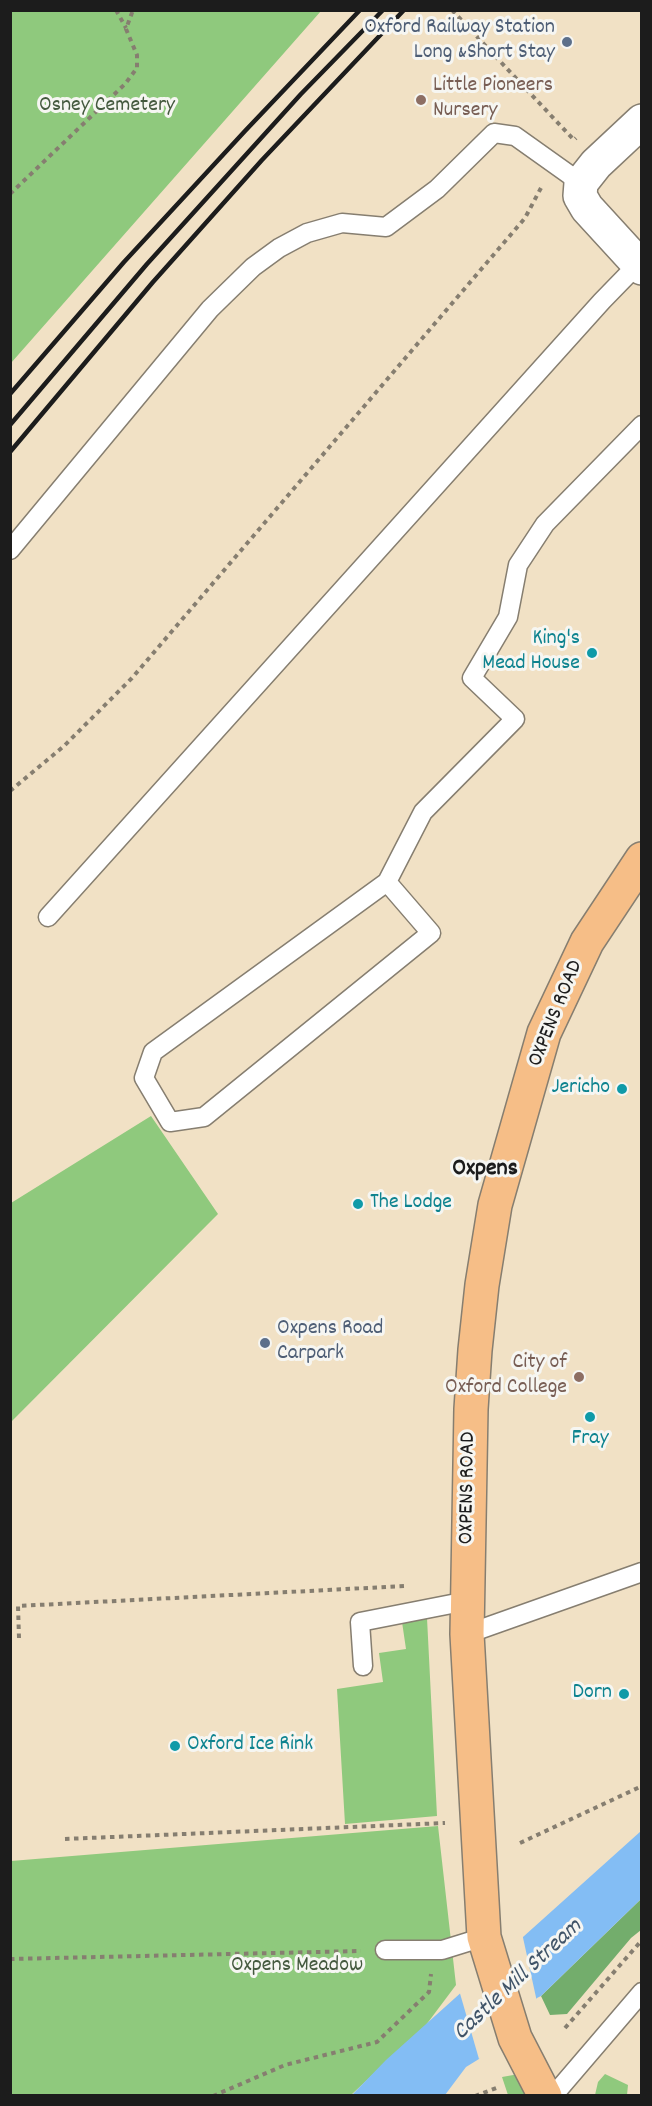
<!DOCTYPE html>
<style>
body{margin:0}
#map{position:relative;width:652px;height:2106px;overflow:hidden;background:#f1e1c5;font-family:Dekko,sans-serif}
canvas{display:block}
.frame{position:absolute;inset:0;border:12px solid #1c1c1c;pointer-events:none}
</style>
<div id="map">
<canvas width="652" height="2106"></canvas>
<div class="frame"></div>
</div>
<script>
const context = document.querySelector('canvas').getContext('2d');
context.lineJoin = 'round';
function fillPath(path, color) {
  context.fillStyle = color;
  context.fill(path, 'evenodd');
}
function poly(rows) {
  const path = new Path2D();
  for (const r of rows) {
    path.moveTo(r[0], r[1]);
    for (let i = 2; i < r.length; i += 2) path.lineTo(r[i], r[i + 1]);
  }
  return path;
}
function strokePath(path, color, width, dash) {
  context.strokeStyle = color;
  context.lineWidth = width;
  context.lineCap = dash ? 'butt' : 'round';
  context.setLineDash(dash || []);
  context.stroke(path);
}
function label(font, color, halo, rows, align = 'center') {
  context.font = font + ' Dekko,sans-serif';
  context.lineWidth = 6;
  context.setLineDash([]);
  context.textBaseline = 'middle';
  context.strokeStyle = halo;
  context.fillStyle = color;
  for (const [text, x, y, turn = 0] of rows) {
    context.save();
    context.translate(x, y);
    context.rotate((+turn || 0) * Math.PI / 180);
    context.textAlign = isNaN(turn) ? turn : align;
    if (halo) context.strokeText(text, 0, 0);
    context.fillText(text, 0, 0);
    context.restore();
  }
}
const green = poly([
 [11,10,321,11,11,363,10,11],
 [151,1116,218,1214,11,1422,11,1203],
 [427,1618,437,1816,345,1824,337,1689,383,1682,379,1653,406,1649,402,1622],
 [438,1826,456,1985,426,2025,351,2095,11,2096,11,1861],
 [519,2074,528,2095,508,2095,502,2077],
 [605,2074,628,2085,627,2095,595,2095,598,2082]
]);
const forest = poly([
 [641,1899,641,1930,631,1938,567,2014,550,2015,541,1996]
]);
const water = poly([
 [641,1831,641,1899,541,1996,537,1998,479,2059,466,2067,445,2095,351,2096,386,2060]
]);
const pier = poly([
 [522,1933,537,2002,488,2054,479,2059,459,1990]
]);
const path = poly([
 [116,10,126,28],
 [452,10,574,140,576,138],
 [10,194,125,84,137,68,137,55,126,29,133,10],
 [10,791,64,746,132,678,525,218,542,186],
 [19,1638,18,1606,405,1586],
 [65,1839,445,1823],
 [520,1843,642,1786],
 [10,1959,361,1951],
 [565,2028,642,1940],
 [213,2096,285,2065,377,2042,429,1992,431,1974],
 [475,2096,499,2087]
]);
const service = poly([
 [10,550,210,309,253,267,279,248,307,233,342,223,386,227,437,189,494,133,515,136,581,183],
 [387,882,431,933,204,1117,170,1122,144,1078,153,1052,387,882,423,812,515,719,472,678,508,617,518,565,545,524,642,425],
 [48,917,602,301,638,264],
 [467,1634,642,1572],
 [363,1666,360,1622,467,1601],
 [385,1950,442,1950,484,1937],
 [553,2096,642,1992]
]);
const minor = poly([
 [642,121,596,164,581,183,580,196,587,208,642,268]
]);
const primary = poly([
 [545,2096,515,2038,484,1937,467,1634,471,1409,475,1350,482,1285,495,1205,544,1033,587,942,642,859]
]);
const rail = poly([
 [10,394,124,262,245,131,360,10],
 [10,425,147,264,301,94,383,10],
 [10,452,153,282,262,160,404,10]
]);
const markers = [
 [567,42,6,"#5c6f8a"],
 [421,100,6,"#8d6e63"],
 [592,653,6,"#0f9aa8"],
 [622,1089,6,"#0f9aa8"],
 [358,1204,6,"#0f9aa8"],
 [265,1343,6,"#5c6f8a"],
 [579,1377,6,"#8d6e63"],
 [590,1417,6,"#0f9aa8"],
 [624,1694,6,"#0f9aa8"],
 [175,1746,6,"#0f9aa8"]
];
const serviceNames = [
 ["Oxford Railway Station",555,29],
 ["Long &Short Stay",555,54],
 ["Oxpens Road",277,1330,"left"],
 ["Carpark",277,1355,"left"]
];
const educationNames = [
 ["Little Pioneers",433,87],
 ["Nursery",433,112],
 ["City of",567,1364,"right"],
 ["Oxford College",567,1389,"right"]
];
const parkNames = [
 ["Osney Cemetery",107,107],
 ["Oxpens Meadow",297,1967]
];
const cultureNames = [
 ["King's",580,640],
 ["Mead House",580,665],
 ["Jericho",610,1089],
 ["The Lodge",370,1204,"left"],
 ["Fray",590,1440,"center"],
 ["Dorn",612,1694],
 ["Oxford Ice Rink",187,1746,"left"]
];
const streetNames = [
 ["OXPENS ROAD",557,1014,-68],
 ["OXPENS ROAD",469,1488,-89]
];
const neighbourhoodNames = [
 ["Oxpens",485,1171]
];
const waterNames = [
 ["Castle Mill Stream",519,1981,-43]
];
fillPath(green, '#8fc97d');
fillPath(forest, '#73ad6c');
fillPath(water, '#83bdf4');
fillPath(pier, '#f1e1c5');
strokePath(service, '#867e70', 21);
strokePath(minor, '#867e70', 36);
strokePath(primary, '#867e70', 36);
strokePath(path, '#867e70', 4, [4.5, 4.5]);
strokePath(service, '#fff', 18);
strokePath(minor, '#fff', 33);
strokePath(primary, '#f6be87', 33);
strokePath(rail, '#1c1c1c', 4.5);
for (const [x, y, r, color] of markers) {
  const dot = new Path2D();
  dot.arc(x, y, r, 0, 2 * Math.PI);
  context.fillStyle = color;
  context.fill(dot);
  strokePath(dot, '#f6f6f2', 2);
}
label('22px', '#4e5e75', '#f6f6f2', serviceNames, 'right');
label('22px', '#785e54', '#f6f6f2', educationNames, 'left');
label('22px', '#44593e', '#f6f6f2', parkNames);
label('22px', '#0d838f', '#f6f6f2', cultureNames, 'right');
label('22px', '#1c1c1c', '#f6f6f2', streetNames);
label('bold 24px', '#1c1c1c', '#f6f6f2', neighbourhoodNames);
label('italic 24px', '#405468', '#f6f6f2', waterNames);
</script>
